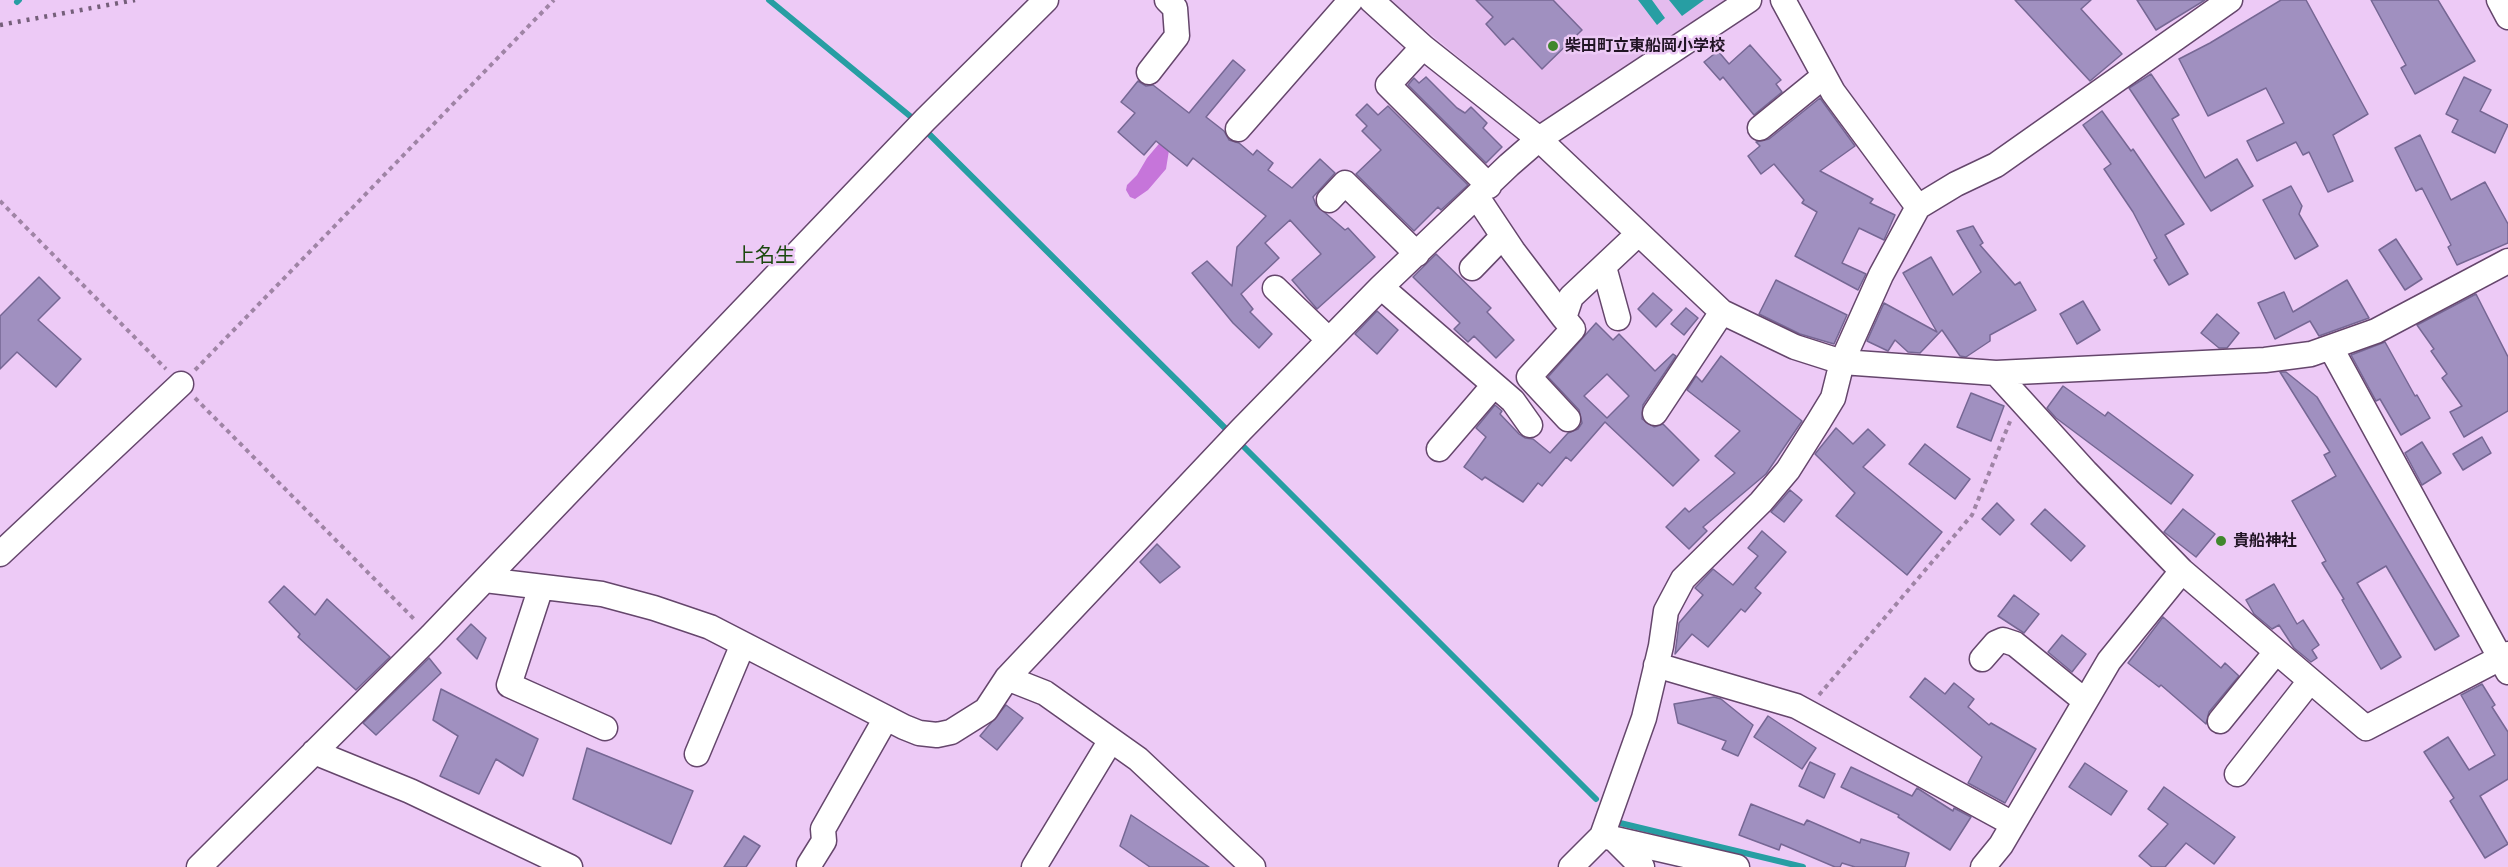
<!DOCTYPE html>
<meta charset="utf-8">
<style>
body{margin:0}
canvas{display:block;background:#edcaf6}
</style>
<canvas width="2508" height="867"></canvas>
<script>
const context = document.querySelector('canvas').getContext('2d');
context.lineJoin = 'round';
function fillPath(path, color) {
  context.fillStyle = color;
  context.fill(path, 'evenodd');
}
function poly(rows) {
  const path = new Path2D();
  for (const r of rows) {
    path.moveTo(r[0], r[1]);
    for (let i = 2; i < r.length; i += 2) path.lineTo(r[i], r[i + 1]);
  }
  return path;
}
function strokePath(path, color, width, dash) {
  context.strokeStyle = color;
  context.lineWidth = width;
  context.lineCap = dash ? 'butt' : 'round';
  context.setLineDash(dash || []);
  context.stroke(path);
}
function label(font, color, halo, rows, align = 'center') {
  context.font = font + ' "Libre Baskerville","Noto Sans JP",serif';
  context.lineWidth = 5;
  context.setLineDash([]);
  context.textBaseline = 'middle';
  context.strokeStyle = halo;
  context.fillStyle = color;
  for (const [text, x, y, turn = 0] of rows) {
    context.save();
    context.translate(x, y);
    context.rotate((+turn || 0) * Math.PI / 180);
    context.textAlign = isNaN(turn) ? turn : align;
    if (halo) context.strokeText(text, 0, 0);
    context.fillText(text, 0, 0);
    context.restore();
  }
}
const built = poly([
 [1389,0,1732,0,1544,127]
]);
const forest = poly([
 [1163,139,1170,144,1166,169,1148,190,1135,199,1130,197,1126,190,1127,185,1137,175,1147,158]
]);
const water = poly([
 [1638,0,1652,0,1665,18,1657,25],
 [1669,0,1704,0,1682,16]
]);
const stream = poly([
 [769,0,916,121],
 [17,2,19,0],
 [923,128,1231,434],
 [1238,441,1596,799],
 [1620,823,1803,867]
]);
const building = poly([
 [1476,0,1553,0,1582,30,1542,69,1513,38,1505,45,1486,24,1493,17,1476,0],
 [2015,0,2091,0,2081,9,2122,54,2090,81,2015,0],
 [2137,0,2205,0,2156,30,2137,0],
 [2281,0,2306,0,2368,114,2333,135,2353,181,2328,192,2309,152,2303,155,2296,142,2257,161,2247,141,2284,123,2266,88,2208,116,2179,59,2210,43,2281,0],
 [2371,0,2438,0,2475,61,2415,94,2401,68,2406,65,2371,0],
 [1750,45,1781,80,1776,84,1782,92,1754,115,1723,77,1720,80,1704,62,1718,51,1729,64,1750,45],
 [1233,60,1245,70,1206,117,1224,131,1229,140,1239,143,1253,155,1257,150,1273,163,1268,170,1292,188,1320,159,1335,173,1313,197,1316,205,1345,230,1348,228,1375,257,1317,309,1292,280,1321,254,1290,220,1265,243,1279,258,1241,294,1253,309,1250,312,1272,334,1259,348,1233,323,1192,273,1207,261,1232,286,1237,247,1266,216,1193,158,1187,166,1156,141,1144,155,1118,132,1135,113,1121,102,1138,81,1146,86,1153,85,1189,113,1233,60],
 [2151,74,2179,115,2172,119,2205,178,2237,159,2253,186,2211,211,2129,88,2151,74],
 [1426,77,1457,108,1465,113,1471,107,1487,123,1483,128,1502,147,1486,163,1408,85,1414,78,1419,83,1426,77],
 [2464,77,2491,90,2480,111,2508,125,2495,153,2452,132,2458,120,2446,114,2464,77],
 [1820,98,1855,146,1820,171,1873,199,1870,203,1895,215,1884,240,1859,228,1842,263,1866,274,1858,290,1795,256,1817,212,1802,203,1804,200,1774,164,1761,174,1748,156,1760,146,1756,142,1769,139,1820,98],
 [1367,104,1378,115,1388,106,1468,185,1441,210,1438,207,1414,231,1356,174,1381,150,1362,131,1367,126,1356,115,1367,104],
 [2102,111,2131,151,2133,149,2184,224,2165,235,2188,274,2169,285,2154,260,2157,258,2133,212,2104,169,2111,164,2083,125,2102,111],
 [2420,135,2451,200,2485,182,2508,224,2508,243,2457,265,2448,247,2451,245,2422,188,2416,191,2395,148,2420,135],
 [2291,186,2302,206,2299,214,2318,246,2295,259,2263,200,2291,186],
 [1973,226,1983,243,1980,245,2015,285,2020,282,2036,310,1990,335,1990,341,1966,357,1960,356,1942,330,1920,353,1908,352,1895,340,1888,351,1867,341,1884,303,1937,332,1903,273,1931,257,1953,295,1981,272,1957,231,1973,226],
 [2396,239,2422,279,2405,290,2379,250,2396,239],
 [1436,254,1491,308,1487,312,1514,340,1496,358,1474,336,1468,342,1454,329,1460,323,1413,277,1436,254],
 [39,277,60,298,38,320,81,359,56,387,17,352,0,369,0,316,39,277],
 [1776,280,1847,315,1834,344,1800,334,1759,314,1776,280],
 [2347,280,2369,318,2319,336,2310,321,2275,339,2258,303,2284,292,2293,312,2347,280],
 [1653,293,1672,310,1656,327,1638,309,1653,293],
 [2476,294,2508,357,2508,411,2464,437,2450,412,2462,406,2442,378,2447,374,2431,351,2434,349,2417,325,2476,294],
 [2083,301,2100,330,2077,344,2060,314,2083,301],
 [1686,308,1698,318,1684,335,1671,324,1686,308],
 [1377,311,1398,330,1377,354,1355,334,1377,311],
 [2217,314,2239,333,2227,348,2219,348,2201,333,2217,314],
 [1596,323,1613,340,1619,334,1655,371,1673,354,1676,356,1643,405,1642,419,1654,427,1663,424,1699,460,1673,486,1605,422,1571,461,1566,457,1542,486,1538,483,1523,502,1485,477,1482,480,1464,467,1486,437,1476,428,1495,405,1502,411,1500,414,1519,434,1525,438,1533,439,1550,453,1568,433,1578,429,1582,423,1579,410,1548,377,1596,323],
 [1607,374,1629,396,1607,418,1584,396,1607,374],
 [2385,342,2415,396,2417,395,2430,418,2401,435,2380,399,2376,401,2351,355,2385,342],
 [1721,356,1802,421,1766,474,1703,527,1707,531,1689,549,1666,527,1685,508,1689,512,1735,473,1715,456,1740,431,1687,390,1696,376,1702,382,1721,356],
 [2280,372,2286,372,2317,397,2459,636,2435,650,2386,566,2357,583,2401,657,2381,669,2342,600,2344,599,2322,563,2326,561,2292,501,2336,476,2324,455,2330,452,2280,372],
 [2063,386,2105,416,2108,412,2193,475,2171,504,2056,418,2047,408,2063,386],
 [1971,393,2004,406,1991,441,1957,427,1971,393],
 [1836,428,1853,444,1868,429,1885,445,1863,467,1942,532,1907,575,1836,516,1855,493,1815,454,1836,428],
 [2482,437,2491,453,2463,470,2453,454,2482,437],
 [2422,442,2441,473,2422,485,2405,453,2422,442],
 [1925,444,1970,479,1955,499,1909,464,1925,444],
 [1790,490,1802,500,1784,522,1771,512,1790,490],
 [1997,503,2014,520,2000,535,1982,519,1997,503],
 [2045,509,2085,546,2071,561,2031,524,2045,509],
 [2183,509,2215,534,2196,557,2164,532,2183,509],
 [1762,531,1786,552,1755,588,1761,593,1745,612,1741,609,1708,647,1692,634,1675,654,1679,623,1703,595,1695,588,1713,569,1733,585,1758,556,1748,548,1762,531],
 [1157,544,1180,567,1160,583,1140,562,1157,544],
 [2274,584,2297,624,2303,620,2319,645,2312,650,2317,658,2311,662,2294,648,2279,625,2272,629,2254,614,2246,600,2274,584],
 [284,586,315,615,327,599,390,657,356,690,298,637,300,634,269,602,284,586],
 [2014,595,2039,614,2024,633,1998,616,2014,595],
 [2163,617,2221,668,2225,663,2239,676,2209,712,2206,724,2161,685,2159,687,2128,663,2163,617],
 [471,624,486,638,477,659,457,639,471,624],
 [2062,635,2086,654,2072,672,2048,652,2062,635],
 [429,658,441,673,376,735,363,723,429,658],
 [1925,678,1945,694,1954,683,1974,699,1968,707,1989,725,1991,723,2036,749,2005,803,1968,783,1982,757,1910,697,1925,678],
 [2482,684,2495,705,2492,707,2508,732,2508,779,2480,796,2508,844,2485,858,2450,801,2454,798,2424,752,2448,737,2469,770,2495,755,2461,695,2482,684],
 [441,689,538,739,523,776,496,759,479,794,440,776,458,736,433,720,441,689],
 [1714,697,1721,699,1753,725,1738,756,1722,749,1726,741,1678,723,1674,704,1714,697],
 [1006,705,1023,718,997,750,980,736,1006,705],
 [1768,716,1816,748,1802,769,1754,737,1768,716],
 [587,748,693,791,671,844,573,799,587,748],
 [1810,762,1835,774,1824,798,1799,786,1810,762],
 [2085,763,2127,791,2111,815,2069,787,2085,763],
 [1851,767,1912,796,1917,788,1953,811,1954,808,1971,817,1950,850,1898,817,1899,815,1841,787,1851,767],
 [2164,787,2235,837,2214,864,2186,843,2165,867,2152,867,2139,856,2168,824,2148,809,2164,787],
 [1751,804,1804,825,1807,820,1860,843,1861,839,1909,853,1905,867,1855,867,1842,863,1840,867,1835,867,1781,844,1779,850,1739,835,1751,804],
 [1131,815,1209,867,1150,867,1120,846,1131,815],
 [744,836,760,846,746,867,724,867,744,836]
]);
const path = poly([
 [0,201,166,369],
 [195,370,554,0],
 [195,398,416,621],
 [1819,695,1972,515,2011,419]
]);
const minor = poly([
 [1371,0,1423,47,1539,139,1722,312,1795,347,1842,362,1996,373,2265,360,2311,354,2376,331,2508,261],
 [1783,0,1833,92,1918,207],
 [2499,0,2508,17],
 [1423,47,1388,85,1489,186],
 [1149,72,1177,36,1175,8,1167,0],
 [1760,128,1824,76],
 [1238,129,1351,0],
 [1477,197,1513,251,1564,318],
 [1329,200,1345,183,1417,254],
 [1604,267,1618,318],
 [1472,268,1503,236],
 [1381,287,1513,401,1530,425],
 [1275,288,1329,340],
 [2331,348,2508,672],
 [1996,373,2086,472,2182,571,2366,728,2508,654],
 [1655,413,1722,312],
 [1568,419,1529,377,1573,329,1564,318,1571,297,1638,234],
 [1439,449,1494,385],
 [0,554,181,384],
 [485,580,602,594,654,608,710,627,904,727,919,733,937,735,951,732,986,710,1007,678,1241,430,1381,287,1509,165,1539,139,1749,0],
 [541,587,509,685,605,728],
 [1982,659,1996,643,2003,640,2015,644,2085,701],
 [1656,665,1796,706,2013,824],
 [1007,678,1045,693,1138,759,1253,867],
 [2220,721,2276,652],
 [314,752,410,791,570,867],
 [697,754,743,644],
 [2237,774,2310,681],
 [1602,836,1737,867],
 [1613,838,1642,867],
 [809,865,824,841,823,829,886,718],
 [199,867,431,636,925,120,1046,0],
 [1034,867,1111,740],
 [1571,867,1602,836,1644,718,1661,646,1666,611,1683,579,1761,502,1788,470,1819,421,1833,398,1842,362,1881,275,1918,207,1956,184,1996,165,2230,0],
 [1983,867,2001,845,2109,661,2182,571]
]);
const rail = poly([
 [0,25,135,0]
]);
const markers = [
 [1553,46,6,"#40872d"],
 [2221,541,6,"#40872d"]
];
const poiNames = [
 ["柴田町立東船岡小学校",1565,46],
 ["貴船神社",2233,541]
];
const quarterNames = [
 ["上名生",765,256]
];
fillPath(built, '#e4bcee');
fillPath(forest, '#c675da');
fillPath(water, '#279ea3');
strokePath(stream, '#279ea3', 6);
fillPath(building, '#a090c0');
strokePath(building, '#766794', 1.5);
strokePath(minor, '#65466c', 27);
strokePath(path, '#9f84a5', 4, [4.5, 4.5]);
strokePath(minor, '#fff', 24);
strokePath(rail, '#755f7a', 4.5, [3, 6]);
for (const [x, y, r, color] of markers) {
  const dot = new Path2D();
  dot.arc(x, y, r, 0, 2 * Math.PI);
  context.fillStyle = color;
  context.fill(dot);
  strokePath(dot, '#edcaf6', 2);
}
label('bold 16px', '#211424', '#edcaf6', poiNames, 'left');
label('20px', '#1b480e', '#edcaf6', quarterNames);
</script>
